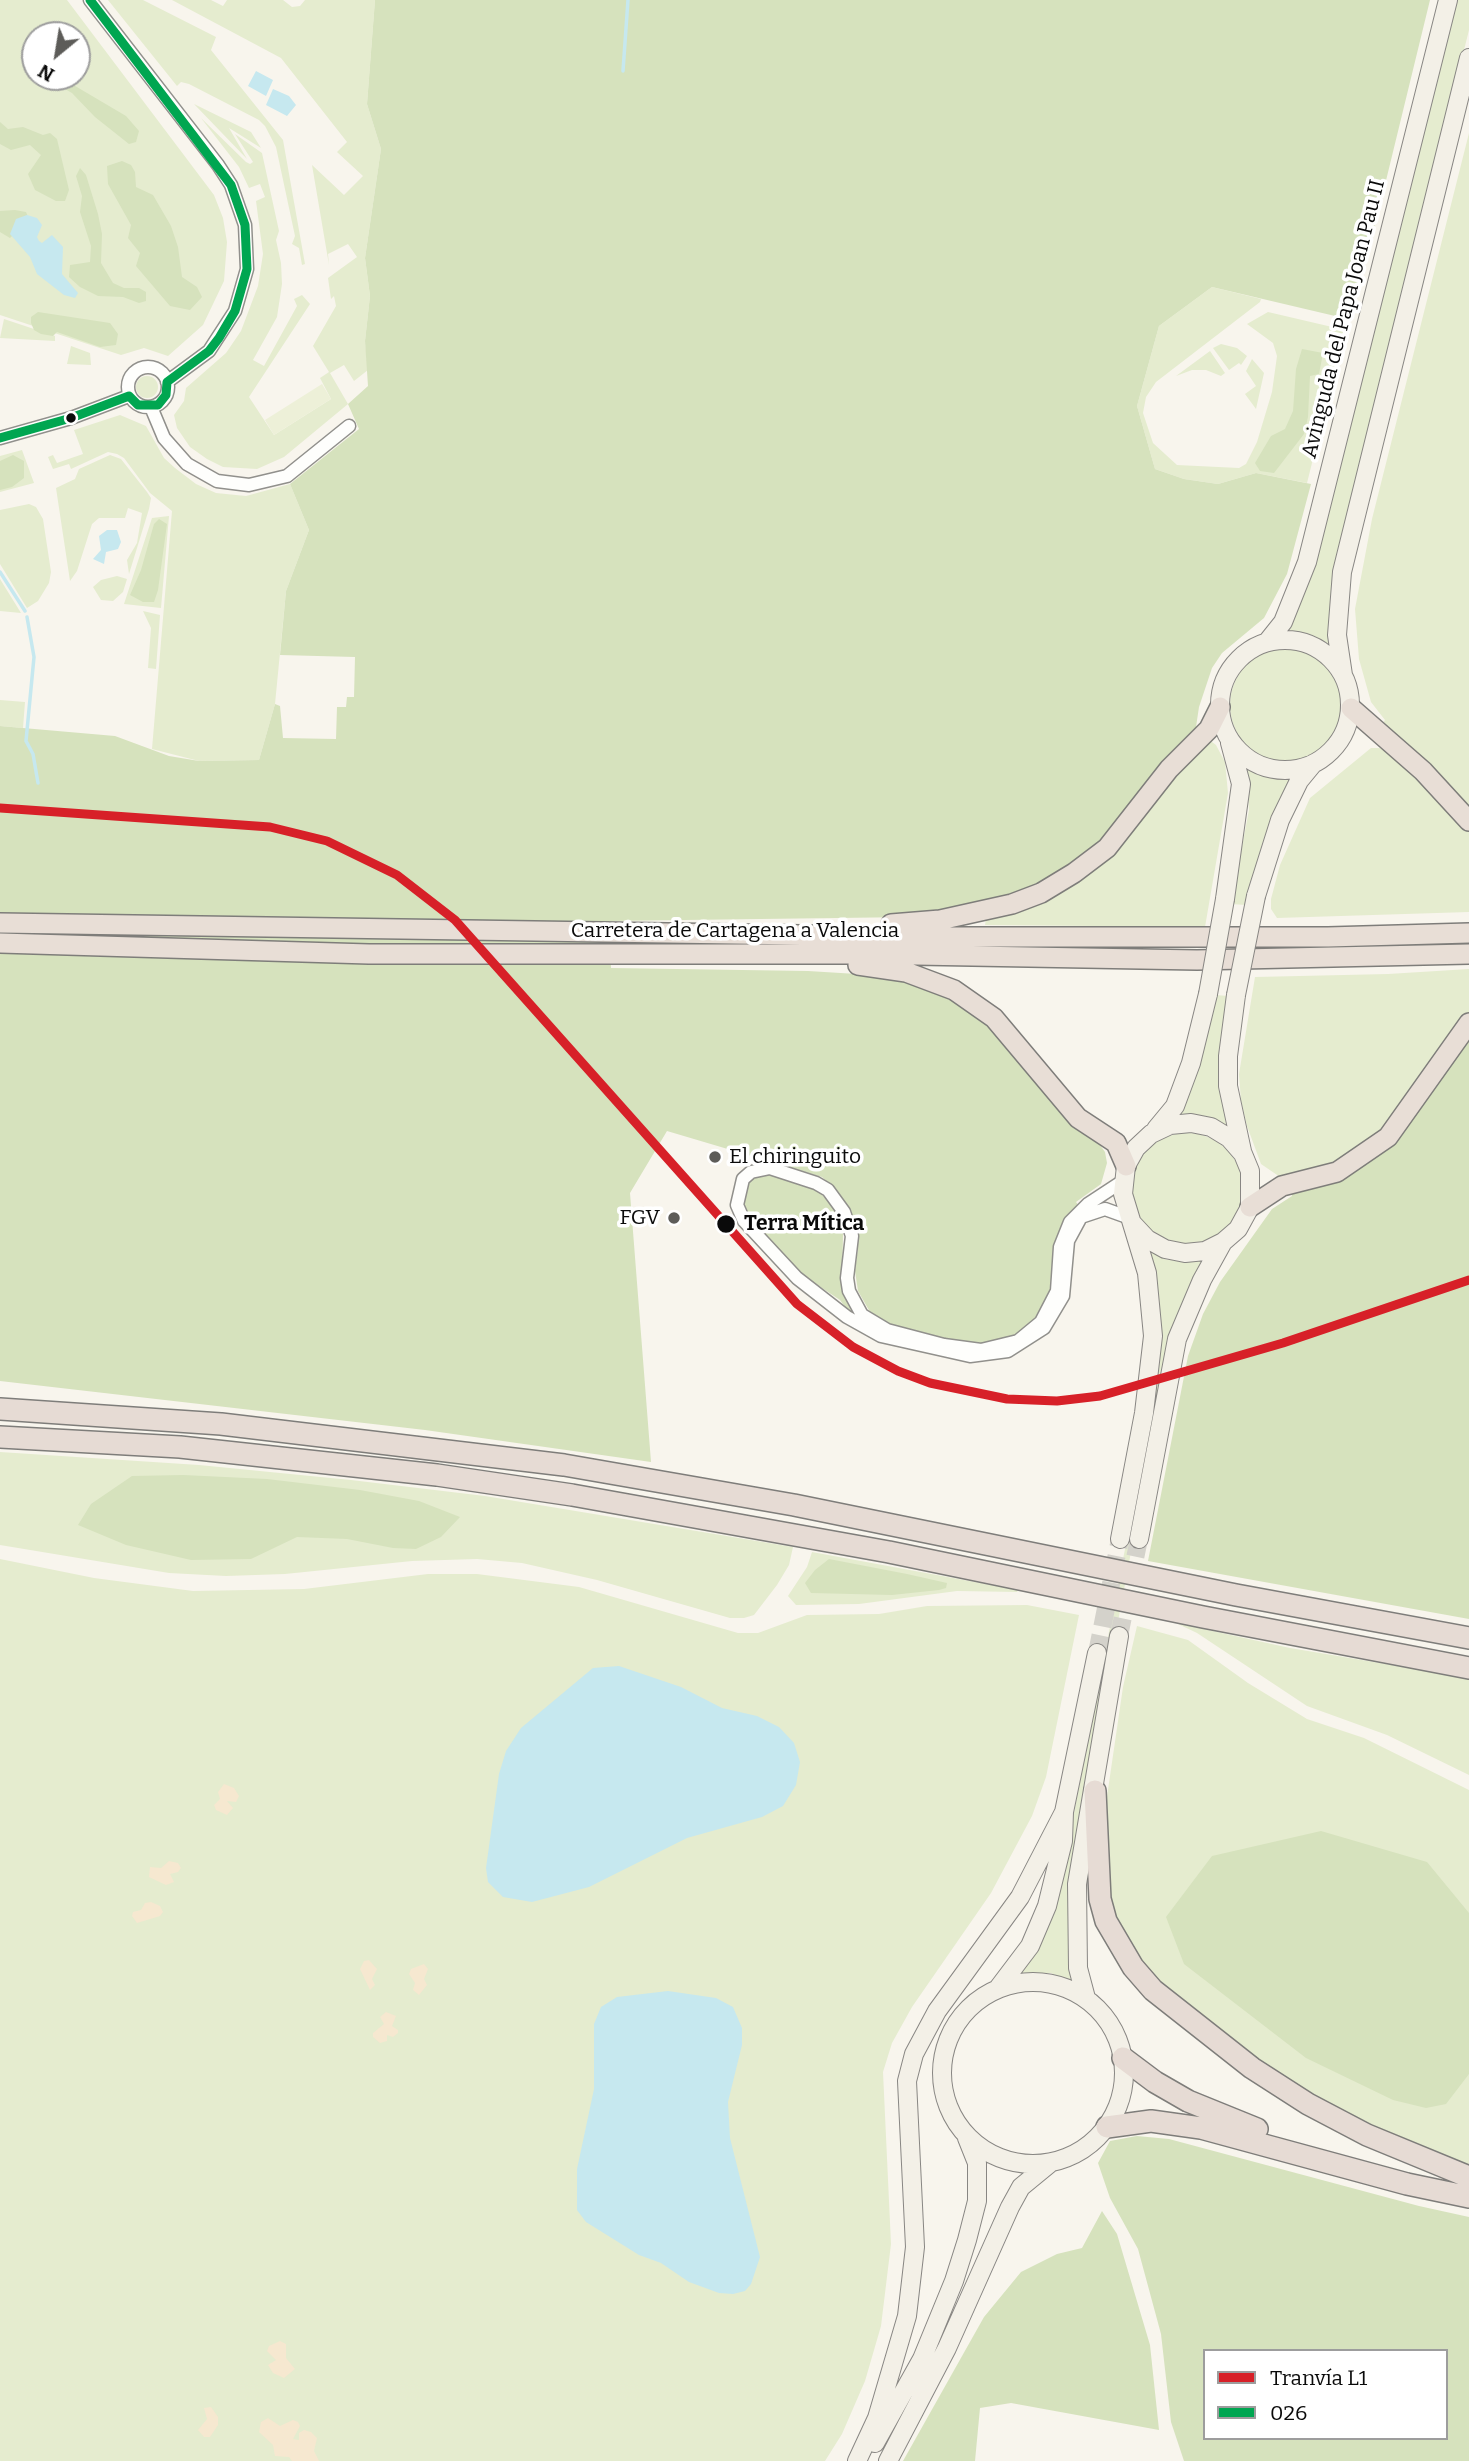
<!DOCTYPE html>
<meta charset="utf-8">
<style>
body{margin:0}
#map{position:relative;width:1469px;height:2461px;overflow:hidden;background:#f8f5ed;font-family:Bitter,serif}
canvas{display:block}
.legend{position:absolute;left:1203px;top:2349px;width:245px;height:91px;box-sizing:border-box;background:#fff;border:2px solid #9d9d9d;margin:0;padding:9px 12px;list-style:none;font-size:21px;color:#0a0a0a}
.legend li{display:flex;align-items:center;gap:14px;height:35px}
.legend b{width:35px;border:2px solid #9d9d9d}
.north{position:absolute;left:21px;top:21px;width:70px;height:70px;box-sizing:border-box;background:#fff;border:2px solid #9d9d9d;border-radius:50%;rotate:210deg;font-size:19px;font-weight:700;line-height:28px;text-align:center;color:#0a0a0a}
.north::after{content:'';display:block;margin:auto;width:24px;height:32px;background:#5d5c59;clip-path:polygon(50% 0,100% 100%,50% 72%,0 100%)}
</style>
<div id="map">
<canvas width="1469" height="2461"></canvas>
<ul class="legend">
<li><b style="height:9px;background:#d72028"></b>Tranvía L1</li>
<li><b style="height:9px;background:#00a651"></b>026</li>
</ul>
<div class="north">N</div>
</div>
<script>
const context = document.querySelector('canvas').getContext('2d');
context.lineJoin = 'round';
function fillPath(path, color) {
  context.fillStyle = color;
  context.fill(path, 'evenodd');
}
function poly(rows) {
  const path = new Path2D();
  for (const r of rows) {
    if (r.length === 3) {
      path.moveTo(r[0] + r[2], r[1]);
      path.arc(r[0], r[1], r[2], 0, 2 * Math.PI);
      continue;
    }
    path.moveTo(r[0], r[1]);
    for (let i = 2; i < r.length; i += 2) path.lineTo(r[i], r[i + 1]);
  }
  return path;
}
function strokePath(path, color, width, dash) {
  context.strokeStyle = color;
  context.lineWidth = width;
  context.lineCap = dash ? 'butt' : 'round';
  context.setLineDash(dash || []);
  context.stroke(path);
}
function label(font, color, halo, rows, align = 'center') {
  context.font = font + ' Bitter,serif';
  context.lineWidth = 7;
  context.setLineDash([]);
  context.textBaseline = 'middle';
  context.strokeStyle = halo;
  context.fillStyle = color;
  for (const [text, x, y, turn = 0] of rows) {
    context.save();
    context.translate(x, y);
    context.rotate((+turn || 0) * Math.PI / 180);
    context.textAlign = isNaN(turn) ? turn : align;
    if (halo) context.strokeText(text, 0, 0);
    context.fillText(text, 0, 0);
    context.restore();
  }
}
const green = poly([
 [0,0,67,0,214,195,223,218,227,242,224,281,203,325,168,356,144,348,121,355,0,315],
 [35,35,77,35,77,77,35,77],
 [108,0,143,0,216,37,211,50,283,140,305,264,302,265,299,248,292,244,295,236,276,147,265,126,259,120,189,84,181,82,177,86],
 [172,0,211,0,223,6,227,0,283,0,292,7,300,6,305,0,375,0,367,104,381,149,365,258,370,296,365,341,368,370,354,381,344,365,330,373,348,404,284,457,257,469,223,467,207,459,190,447,177,428,174,415,184,401,186,388,226,353,241,331,258,286,263,254,256,201,265,197,260,184,249,188,239,167,201,118,246,162,250,164,253,162,235,134,262,153,279,231,276,240,281,263,282,284,277,317,253,360,264,366,297,306,294,299,302,295,310,304,249,397,274,435,331,399,320,378,329,372,313,346,336,306,334,296,331,299,328,278,357,257,348,244,328,254,329,265,312,165,344,195,363,176,337,152,347,142,281,58],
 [1456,0,1469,0,1469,30,1335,570,1331,599,1332,649,1311,637,1284,633,1313,569],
 [194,104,251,132,261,148,229,128,247,159],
 [1469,133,1469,813,1417,753,1382,724,1385,720,1371,702,1359,659,1355,609,1372,519],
 [1212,287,1261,299,1260,302,1156,382,1146,397,1143,413,1153,443,1177,465,1239,468,1246,464,1257,442,1272,392,1277,356,1273,343,1247,324,1268,312,1345,330,1307,483,1256,473,1218,484,1184,479,1155,469,1137,406,1159,326],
 [4,319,55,336,55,341,0,338],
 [1221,344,1237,348,1247,356,1241,365,1239,363,1229,370,1213,348],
 [71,346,90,353,91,365,67,364],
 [1210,351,1225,373,1221,376,1206,370,1192,370,1176,376],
 [1252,359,1264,373,1256,409,1245,394,1256,386,1246,371],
 [147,387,11],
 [120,415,146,426,164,458,175,468,196,484,216,493,246,496,290,484,309,530,286,591,275,704,259,760,199,761,152,749,172,511,150,493,124,458,117,454,108,452,71,469,69,464,53,469,48,457,53,455,57,463,83,454,74,430],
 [22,450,34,483,0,492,0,456],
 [110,455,121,459,147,492,151,498,149,509,129,574,127,560,137,543,142,513,128,508,125,518,99,518,92,524,77,571,70,581,56,488,75,479,79,469],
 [29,504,36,507,43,519,51,572,49,583,38,601,27,608,0,564,0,510],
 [169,516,161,608,124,604,152,518],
 [117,576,127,579,123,592,113,601,101,600,93,587,101,580],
 [0,579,21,613,0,611],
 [143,611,160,615,156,669,148,668,151,628],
 [1287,705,57],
 [0,700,25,702,23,728,0,726],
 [1208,739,1216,745,1225,762,1228,793,1205,927,985,925,986,919,1171,774],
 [1371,748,1380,748,1398,759,1469,830,1469,912,1277,918,1271,909,1271,899,1280,865,1310,798],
 [1246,764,1260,773,1293,777,1272,816,1262,845,1246,905,1231,904,1249,810],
 [1469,969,1469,1018,1386,1131,1341,1163,1283,1179,1261,1164,1247,1126,1241,1101,1239,1074,1255,977,1388,974],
 [1215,995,1229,996,1221,1090,1227,1130,1176,1117],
 [1187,1189,56],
 [1151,1252,1167,1260,1195,1261,1210,1257,1145,1477,1079,1830,1073,1983,1051,1973,1021,1974,1034,1951,1061,1880,1131,1518,1156,1283],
 [0,1452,199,1465,351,1480,485,1496,793,1547,789,1565,777,1585,754,1615,744,1618,730,1618,597,1580,522,1563,477,1559,412,1561,285,1574,226,1576,169,1573,0,1545],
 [812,1552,1018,1590,1017,1592,957,1591,859,1604,796,1605,788,1596,807,1567],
 [0,1559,94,1578,193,1591,304,1589,428,1574,477,1574,579,1587,738,1633,758,1633,807,1615,879,1614,927,1606,1027,1605,1079,1615,1046,1777,1032,1816,991,1893,912,2007,892,2043,883,2072,891,2244,881,2326,865,2381,842,2434,825,2461,0,2461],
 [1176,1623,1290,1648,1469,1678,1469,1775,1387,1735,1307,1706,1197,1633],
 [1137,1626,1188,1640,1248,1683,1307,1719,1364,1738,1469,1790,1469,2168,1408,2146,1277,2078,1150,1977,1112,1918,1104,1817,1123,1687]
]);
const forest = poly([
 [375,0,1430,0,1352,320,1212,287,1159,326,1137,406,1155,469,1184,479,1218,484,1256,473,1311,484,1287,574,1264,618,1222,653,1212,668,1199,707,1196,727,1198,733,1099,846,1061,874,1002,902,912,917,609,921,611,968,808,971,873,975,916,983,936,990,986,1019,1079,1127,1100,1145,1105,1152,1107,1163,1101,1184,1076,1202,1079,1206,1070,1213,1058,1235,1055,1281,1049,1300,1038,1317,1012,1337,985,1345,967,1345,883,1325,874,1319,858,1291,855,1271,858,1248,852,1217,839,1193,822,1177,667,1131,630,1193,651,1462,425,1430,0,1381,0,726,115,736,169,756,199,761,259,760,275,704,280,706,283,738,336,739,337,707,346,707,347,697,354,697,355,657,280,655,286,591,309,530,290,484,359,429,348,404,368,386,365,341,370,296,365,258,381,149,367,104],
 [44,77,65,80,126,116,139,131,136,142,129,144,95,117,72,93],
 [0,122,8,129,23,127,43,135,50,133,57,139,69,190,65,201,56,201,35,190,28,174,41,155,30,145,11,150,0,144],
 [122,161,131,165,135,172,136,187,153,195,171,226,178,247,182,277,197,287,202,297,190,310,170,306,136,266,140,253,128,238,131,225,108,184,107,166],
 [80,168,86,175,98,214,102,234,101,263,113,283,124,288,139,288,146,292,146,301,139,303,123,297,98,296,80,287,69,277,70,265,90,262,91,246,80,212,82,196,76,176],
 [15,210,26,212,29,219,10,238,0,232,0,211],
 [38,312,110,323,118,334,116,345,100,347,57,332,53,336,41,334,34,330,31,323,31,317],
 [1302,349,1323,353,1319,374,1310,376,1308,417,1304,434,1274,473,1260,471,1255,463,1271,436,1285,429,1293,411,1296,369],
 [13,455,24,461,24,478,12,487,0,490,0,461],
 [159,519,167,524,158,590,154,602,143,602,130,595,141,570,154,524],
 [1469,1038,1469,1619,1148,1561,1188,1356,1203,1314,1220,1282,1272,1209,1292,1196,1291,1191,1341,1176,1369,1162,1392,1142],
 [771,1174,818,1190,835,1210,843,1233,842,1289,852,1312,851,1315,840,1300,801,1274,748,1217,741,1202,743,1188,752,1177],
 [183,1475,267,1479,360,1490,419,1501,460,1517,441,1537,416,1549,393,1548,347,1539,297,1537,251,1559,191,1560,126,1545,78,1525,91,1504,132,1476],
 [829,1559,907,1574,947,1583,946,1588,939,1590,892,1595,811,1593,805,1583,815,1570],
 [1321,1831,1427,1862,1469,1913,1469,2074,1446,2104,1426,2108,1393,2100,1306,2058,1184,1964,1166,1917,1212,1856],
 [1137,2136,1169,2139,1419,2206,1469,2217,1469,2461,1184,2461,1171,2422,1161,2334,1138,2249,1110,2198,1098,2163,1110,2141],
 [1205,2351,1446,2351,1446,2438,1205,2438],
 [1102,2211,1117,2234,1150,2345,1159,2430,1011,2403,980,2408,975,2461,903,2461,984,2317,1021,2272,1057,2254,1082,2248]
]);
const sand = poly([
 [224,1784,234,1788,239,1796,236,1802,227,1801,233,1808,227,1815,216,1810,214,1805,220,1799,218,1792],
 [169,1861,178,1863,181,1868,178,1872,170,1874,174,1882,166,1885,149,1877,150,1867,161,1868],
 [151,1902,160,1906,163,1912,160,1916,137,1923,132,1916,133,1912,141,1910,145,1903],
 [369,1960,377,1969,372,1979,375,1985,370,1990,360,1969,364,1961],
 [424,1964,428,1969,424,1979,427,1985,419,1995,413,1990,415,1983,409,1974,411,1969],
 [386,2012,396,2016,392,2026,398,2030,398,2033,393,2037,387,2035,387,2041,380,2043,373,2037,373,2033,384,2024,380,2017],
 [280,2341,286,2344,286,2358,295,2369,284,2378,273,2373,268,2365,276,2360,267,2351,269,2346],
 [211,2407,218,2417,218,2425,210,2437,204,2437,198,2430,207,2419,204,2408],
 [268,2418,280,2426,293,2420,298,2422,300,2426,293,2439,299,2440,299,2433,304,2430,311,2432,317,2438,314,2451,319,2461,292,2461,289,2457,275,2456,273,2445,259,2432,261,2422]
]);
const pitch = poly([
 [322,384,331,399,274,435,265,420]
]);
const water = poly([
 [256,71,273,80,266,96,248,86],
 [273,89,289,96,296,105,287,116,266,105],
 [27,215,37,218,42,225,37,237,39,241,42,243,52,235,63,247,62,274,78,293,75,298,64,295,37,274,30,257,10,234,16,219],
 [107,530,117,530,121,542,118,549,106,552,104,564,93,559,101,550,99,536],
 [619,1666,681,1687,722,1708,757,1716,779,1727,794,1743,800,1762,796,1785,783,1806,762,1817,687,1838,589,1887,532,1902,503,1897,488,1882,486,1868,499,1774,506,1751,521,1728,593,1668],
 [668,1991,716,1998,733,2007,742,2028,742,2045,728,2102,730,2138,760,2257,751,2284,745,2291,733,2294,719,2293,689,2282,661,2263,639,2255,586,2222,577,2210,577,2169,594,2089,594,2024,601,2007,617,1997]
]);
const stream = poly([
 [623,71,628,0],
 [0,572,25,611],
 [27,617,34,657,26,741,33,754,38,783]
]);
const secondaryTunnel = poly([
 [1119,1636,1139,1539],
 [1097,1653,1120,1539]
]);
const minor = poly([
 [90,0,218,165,231,185,245,225,247,269,235,311,209,351,167,382],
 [148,387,20],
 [151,407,164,438,187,464,217,481,249,485,287,476,349,426],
 [0,438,71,418,129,396],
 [1123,1181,1088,1204,1070,1222,1060,1247,1057,1291,1041,1322,1018,1341,981,1350,944,1345,887,1330,862,1315,849,1291,847,1278,852,1236,844,1212,828,1190,816,1183,770,1168,751,1172,743,1179,737,1205,744,1221,797,1278,847,1317,881,1336,970,1356,1008,1351,1044,1328,1063,1296,1068,1241,1081,1217,1105,1209,1130,1218]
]);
const secondary = poly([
 [1285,705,65],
 [1267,642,1283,622,1307,562,1448,0],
 [1343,675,1337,635,1342,572,1469,58],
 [1256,896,1280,820,1299,781,1313,764],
 [1225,899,1241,784,1230,743],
 [1236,995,1228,1056,1228,1086,1242,1151],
 [1156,1129,1175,1106,1191,1063,1208,994],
 [1120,1539,1144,1413,1153,1336,1147,1273,1123,1194,1126,1166,1136,1148,1151,1134,1170,1125,1191,1123,1211,1127,1229,1138,1243,1154,1250,1171,1250,1207,1238,1229,1223,1242,1205,1251,1185,1253,1165,1249,1147,1239,1133,1224],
 [1139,1539,1177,1339,1202,1280,1223,1242],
 [1033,2073,91],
 [999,1987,1030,1946,1047,1906,1063,1841,1064,1812,1097,1653],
 [1086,1998,1078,1968,1077,1884,1119,1636],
 [875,2443,922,2359,954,2281,967,2240,977,2201,977,2163,967,2138],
 [857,2461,877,2418,907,2316,915,2247,907,2081,914,2054,937,2011,1020,1897,1064,1812],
 [888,2461,947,2348,1010,2207,1021,2187,1049,2164]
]);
const trunk = poly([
 [1351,708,1423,771,1469,821],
 [0,923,935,937,1328,937,1469,933],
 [891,924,940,920,1012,904,1041,893,1074,873,1107,848,1169,769,1209,729,1220,707],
 [0,943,369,954,860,954,1197,960,1469,954],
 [858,965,906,972,954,990,994,1018,1078,1118,1116,1143,1126,1166],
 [1250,1207,1282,1186,1337,1172,1388,1137,1469,1023]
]);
const motorway = poly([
 [0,1409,221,1424,564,1465,794,1505,1236,1595,1469,1638],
 [0,1437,180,1447,437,1475,572,1495,889,1552,1203,1617,1469,1668],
 [1095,1791,1100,1899,1106,1921,1133,1967,1153,1990,1252,2068,1308,2104,1367,2135,1469,2177],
 [1123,2058,1155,2082,1188,2101,1257,2129],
 [1107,2127,1151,2121,1201,2128,1407,2184,1469,2197]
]);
const secondaryBridge = poly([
 [1208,994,1225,899],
 [1236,995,1256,896]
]);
const bus1 = poly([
 [0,438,71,418,129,396,138,405,158,405,166,395,167,382,209,351,219,338,235,311,247,269,245,225,231,185,90,0]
]);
const tram1 = poly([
 [0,808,270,827,327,841,397,875,455,920,797,1304,853,1347,898,1371,930,1383,1007,1399,1057,1401,1100,1396,1283,1343,1469,1280]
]);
const markers = [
 [71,418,6,"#0a0a0a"],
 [715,1157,7,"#5d5c59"],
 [674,1218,7,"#5d5c59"],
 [726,1224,10,"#0a0a0a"]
];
const streetNames = [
 ["Avinguda del Papa Joan Pau II",1344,319,-76],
 ["Carretera de Cartagena a Valencia",735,931]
];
const poiNames = [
 ["El chiringuito",729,1157],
 ["FGV",660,1218,"right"]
];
const stopNames = [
 ["Terra Mítica",744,1224]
];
fillPath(green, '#e5eccf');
fillPath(forest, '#d6e2bd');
fillPath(sand, '#f6e8d0');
fillPath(pitch, '#edf0d8');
fillPath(water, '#c6e8ef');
strokePath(stream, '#c6e8ef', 3.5);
strokePath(secondaryTunnel, '#d4d2cb', 18, [18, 9]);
strokePath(minor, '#91908c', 15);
strokePath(secondary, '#888683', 20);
strokePath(trunk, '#7e7d7a', 22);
strokePath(motorway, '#7e7d7a', 24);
strokePath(minor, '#fefefc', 12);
strokePath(secondary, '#f3f0e7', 18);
strokePath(trunk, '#e8ded6', 19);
strokePath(motorway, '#e6dbd4', 21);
strokePath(secondaryBridge, '#888683', 20, []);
strokePath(secondaryBridge, '#f3f0e7', 18);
strokePath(bus1, '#00a651', 9);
strokePath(tram1, '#d72028', 9);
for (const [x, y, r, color] of markers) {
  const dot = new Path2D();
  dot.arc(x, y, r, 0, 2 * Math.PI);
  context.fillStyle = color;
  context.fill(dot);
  strokePath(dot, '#fff', 2.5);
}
label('21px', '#0a0a0a', '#fff', streetNames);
label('21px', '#0a0a0a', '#fff', poiNames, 'left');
label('bold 21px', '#0a0a0a', '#fff', stopNames, 'left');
</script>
